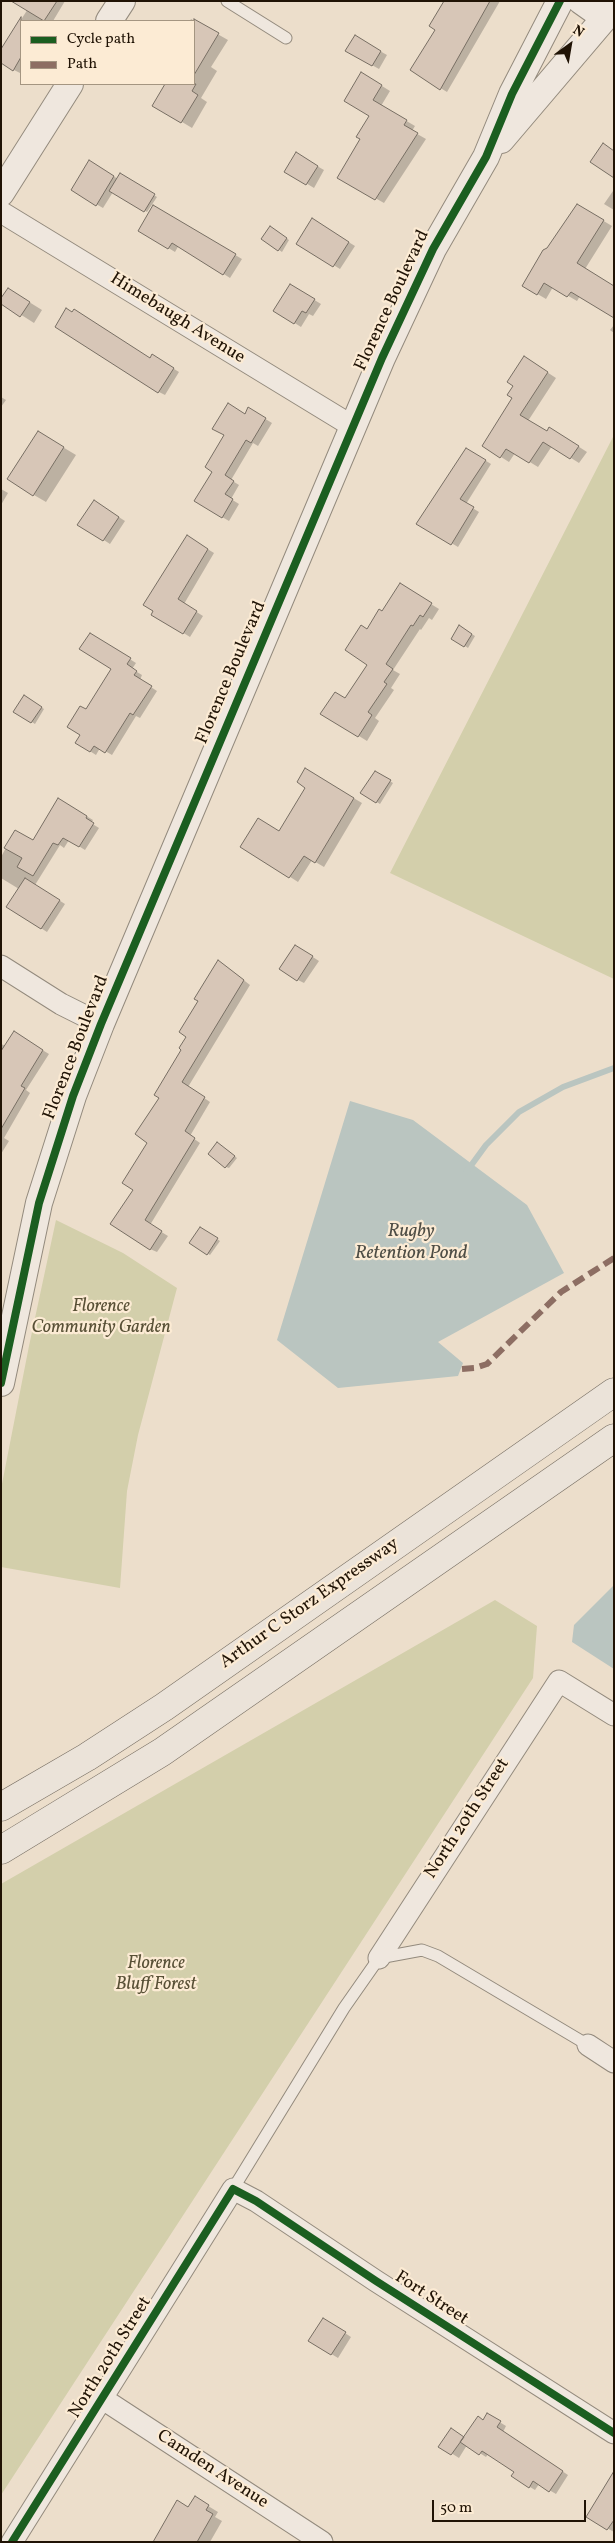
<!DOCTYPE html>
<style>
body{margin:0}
#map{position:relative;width:615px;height:2543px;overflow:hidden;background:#ecdecb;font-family:Vollkorn,serif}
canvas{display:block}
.frame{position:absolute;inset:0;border:2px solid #201305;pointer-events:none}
.legend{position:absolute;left:20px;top:20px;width:175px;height:65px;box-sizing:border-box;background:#fcebd4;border:1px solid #a49581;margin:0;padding:6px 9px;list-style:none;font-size:15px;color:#201305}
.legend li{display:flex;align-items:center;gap:10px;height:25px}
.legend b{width:25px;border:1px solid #a49581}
.north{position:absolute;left:545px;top:20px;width:50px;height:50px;-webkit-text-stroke:4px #fcebd4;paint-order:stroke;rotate:32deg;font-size:14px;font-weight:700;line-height:20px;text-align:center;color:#201305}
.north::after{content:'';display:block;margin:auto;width:18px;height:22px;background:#201305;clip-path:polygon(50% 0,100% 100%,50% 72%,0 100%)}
.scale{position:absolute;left:432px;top:2500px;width:154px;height:22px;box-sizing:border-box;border:2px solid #201305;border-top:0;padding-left:6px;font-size:15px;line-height:18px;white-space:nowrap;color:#201305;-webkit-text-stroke:4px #fcebd4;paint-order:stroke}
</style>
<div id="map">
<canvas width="615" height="2543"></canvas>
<div class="frame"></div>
<ul class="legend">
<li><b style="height:6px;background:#1b5e20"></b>Cycle path</li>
<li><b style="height:6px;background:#8d6e63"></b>Path</li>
</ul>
<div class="north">N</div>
<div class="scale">50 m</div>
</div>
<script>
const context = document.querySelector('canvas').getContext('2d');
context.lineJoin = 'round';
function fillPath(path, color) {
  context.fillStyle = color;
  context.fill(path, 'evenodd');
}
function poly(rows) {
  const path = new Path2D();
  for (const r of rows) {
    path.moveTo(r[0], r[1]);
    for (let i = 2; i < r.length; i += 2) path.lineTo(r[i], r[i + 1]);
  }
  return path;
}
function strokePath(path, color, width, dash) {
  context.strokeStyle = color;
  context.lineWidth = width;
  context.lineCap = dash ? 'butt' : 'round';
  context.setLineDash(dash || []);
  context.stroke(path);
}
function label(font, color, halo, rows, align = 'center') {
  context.font = font + ' Vollkorn,serif';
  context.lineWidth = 4.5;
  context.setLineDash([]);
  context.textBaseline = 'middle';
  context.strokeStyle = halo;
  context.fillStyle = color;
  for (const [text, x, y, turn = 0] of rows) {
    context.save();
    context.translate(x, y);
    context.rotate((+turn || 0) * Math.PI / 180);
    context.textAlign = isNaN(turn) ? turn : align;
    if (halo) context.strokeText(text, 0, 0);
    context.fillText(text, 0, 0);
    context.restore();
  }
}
const green = poly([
 [614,435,614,979,390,873],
 [56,1220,123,1253,177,1288,138,1435,127,1491,120,1588,1,1567,1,1489,29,1346],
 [495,1600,537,1626,533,1678,1,2495,1,1884]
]);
const water = poly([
 [350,1101,413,1120,527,1205,564,1273,438,1342,463,1363,458,1376,338,1388,277,1340],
 [614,1585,614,1669,572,1642,574,1625]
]);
const shadow = poly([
 [33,1,65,1,53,21,21,21,20,73,14,70,1,51],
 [446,1,500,1,447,92,411,70,437,29],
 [191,19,228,40,211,67,217,71,201,98,207,102,192,128,154,105,167,84,194,84,194,21,190,21],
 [355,37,387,55,379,69,347,51],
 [361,73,390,91,381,106,415,126,412,131,426,139,384,203,338,177,361,139,370,115],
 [296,154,324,170,314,188,286,171],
 [90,162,118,179,121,175,157,197,147,212,113,192,103,208,72,190],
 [613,191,614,191,614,210,604,204],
 [154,207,242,259,230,278,179,245,175,252,139,230],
 [587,211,612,226,585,269,580,296,577,301,553,287,546,299,524,286,548,249],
 [319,224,355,246,340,269,298,243],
 [271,228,289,240,282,252,263,239],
 [290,285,321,304,313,316,309,314,301,327,274,310],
 [21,297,42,310,34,323,1,302],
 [614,325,614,333,610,330],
 [153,356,179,372,165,395,159,392,151,359],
 [533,363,556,378,528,421,547,433,559,434,587,452,579,463,552,446,538,467,515,453,509,462,501,457],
 [1,397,6,400,1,407],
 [249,409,272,423,258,446,253,443,231,480,239,485,231,499,239,504,229,521,195,501,214,471,226,435],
 [51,440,76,455,46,502,34,495],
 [467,449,491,464,466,504,479,512,458,547,418,523],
 [1,489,8,493,1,505],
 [100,505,125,521,110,544,79,524],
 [188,537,214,553,184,604,203,616,190,637,153,614],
 [400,585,439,609,432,620,429,618,421,630,420,629,393,670,400,674,391,688,394,690,375,718,379,721,367,741,322,713,345,699,369,664,367,630,383,613],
 [459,627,475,636,468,648,453,638],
 [90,634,136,663,132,669,142,675,140,680,157,691,140,718,136,716,112,755,100,748,96,755,77,743,82,735,86,711,113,668],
 [24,696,44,709,35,724,15,711],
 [306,770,362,803,324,867,312,860,298,882,242,846,280,832,307,787],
 [375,772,393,783,380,804,362,793],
 [58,799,93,820,91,823,99,828,85,850,69,840,64,848,60,845,35,885,65,904,47,932,8,907,19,889,1,878,1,857,15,831,33,842],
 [302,950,319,961,304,983,298,980],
 [224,965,250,985,188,1087,210,1102,190,1136,200,1143,150,1225,168,1236,157,1252,150,1249,135,1190,160,1097],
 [14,1033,49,1054,26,1090,30,1093,4,1138,9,1141,1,1154,1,1044,6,1046],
 [220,1145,237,1158,229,1168,226,1167],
 [201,1228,220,1241,210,1255,191,1243],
 [330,2323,351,2337,338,2358,310,2341],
 [488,2415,506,2426,503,2432,568,2475,556,2494,539,2484,535,2490,530,2487,516,2472,488,2454,486,2457,467,2445,459,2458,440,2446,465,2438],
 [614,2480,614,2532,587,2517],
 [195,2498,218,2512,215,2517,222,2521,210,2542,163,2542]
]);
const stream = poly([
 [467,1171,486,1145,519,1112,563,1087,614,1068]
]);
const building = poly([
 [11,1,57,1,44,21,11,1],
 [444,1,490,1,440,90,410,70,435,30,429,26,444,1],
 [21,17,21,57,13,71,1,63,1,49,21,17],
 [194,19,219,33,194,75,194,19],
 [355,35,381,51,372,66,345,51,355,35],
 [361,72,382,85,373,100,407,120,404,125,418,133,375,200,337,178,360,139,356,137,369,116,344,101,361,72],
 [165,84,196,84,192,91,198,95,181,123,152,106,165,84],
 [603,143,614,151,614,178,590,162,603,143],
 [296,152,318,166,306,185,284,172,296,152],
 [89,160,114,176,96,206,71,190,89,160],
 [120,173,155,194,144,212,109,191,120,173],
 [577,204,604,220,577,263,614,286,614,318,571,292,567,297,544,283,537,295,522,286,543,250,547,248,577,204],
 [153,205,236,254,223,275,172,243,168,249,138,231,153,205],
 [312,218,349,242,333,267,296,244,312,218],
 [270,226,287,238,278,251,261,239,270,226],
 [290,284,315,299,306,313,302,311,294,324,273,311,290,284],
 [8,288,30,302,20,317,1,304,1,298,8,288],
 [66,308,72,312,74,309,150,358,152,354,174,368,158,393,55,327,66,308],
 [524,356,548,372,520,415,547,431,549,427,579,446,570,459,543,442,529,463,506,449,500,458,482,446,512,398,507,395,513,386,507,382,524,356],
 [228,403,245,414,248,407,266,418,251,443,246,440,225,475,234,481,225,494,233,499,222,518,194,501,212,472,205,467,224,435,212,429,228,403],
 [38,431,64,447,33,496,7,479,38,431],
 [466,448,486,460,460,499,474,507,451,545,416,524,466,448],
 [94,500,119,517,103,541,77,525,94,500],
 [187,535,208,549,178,599,197,611,183,634,151,615,153,611,143,605,187,535],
 [400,583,432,603,423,617,420,615,413,626,411,625,386,664,393,669,384,682,387,684,368,712,372,715,358,737,320,714,335,692,345,698,367,665,345,650,361,625,367,629,379,609,382,611,400,583],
 [459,625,472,634,464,647,451,639,459,625],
 [90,633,131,658,127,664,137,671,134,675,152,686,133,715,130,713,105,753,94,746,90,752,75,743,80,735,67,727,80,706,86,709,111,669,79,649,90,633],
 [24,695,42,707,31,723,13,712,24,695],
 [305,768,354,798,315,863,304,856,289,878,240,847,258,818,279,831,305,788,297,782,305,768],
 [375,771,391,780,376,803,360,793,375,771],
 [58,798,87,816,86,818,94,823,79,847,63,838,58,845,53,843,33,876,17,867,22,858,4,848,15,830,33,840,58,798],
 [25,878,60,900,41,929,6,907,25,878],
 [295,945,313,956,297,981,279,969,295,945],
 [218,960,244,980,182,1082,205,1097,185,1131,195,1138,145,1220,162,1231,150,1250,110,1224,133,1190,122,1183,147,1143,135,1134,159,1098,154,1095,181,1050,179,1048,186,1037,179,1032,198,1001,194,999,218,960],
 [14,1031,43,1050,21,1086,25,1088,1,1129,1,1051,14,1031],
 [217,1142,235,1156,225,1168,208,1154,217,1142],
 [200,1227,218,1238,207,1255,189,1243,200,1227],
 [323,2318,346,2332,331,2355,308,2341,323,2318],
 [487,2413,501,2421,497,2427,563,2471,549,2492,533,2481,529,2488,511,2476,514,2472,482,2451,479,2455,460,2442,478,2416,483,2420,487,2413],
 [451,2428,464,2437,451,2455,438,2447,451,2428],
 [614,2471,614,2520,607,2530,586,2517,614,2471],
 [195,2496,209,2505,206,2510,213,2514,197,2542,153,2542,177,2500,188,2507,195,2496]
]);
const service = poly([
 [227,1,286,38],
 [233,2189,344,2008,379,1958,422,1950,438,1956,588,2045]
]);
const minor = poly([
 [1,212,352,426],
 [1,966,61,1004,101,1024],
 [379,1958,559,1681,614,1715],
 [588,2045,614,2062],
 [103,2399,322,2542],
 [12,2542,233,2189,256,2201,376,2281,614,2433]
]);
const tertiary = poly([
 [581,1,605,18],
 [109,21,122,1],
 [501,140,614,7],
 [1,193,70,84],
 [1,1383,39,1203,73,1096,101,1024,382,358,433,249,486,157,512,94,560,1]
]);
const motorway = poly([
 [1,1807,87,1757,164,1707,614,1392],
 [1,1850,162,1752,614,1438]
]);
const quiet = poly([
 [462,1369,475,1368,487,1364,561,1292,614,1258]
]);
const cycleway = poly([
 [1,1383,39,1203,73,1096,101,1024,382,358,433,249,486,157,512,94,560,1],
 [12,2542,233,2189,256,2201,376,2281,614,2433]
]);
const streetNames = [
 ["Florence Boulevard",393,301,-65],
 ["Himebaugh Avenue",177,319,32],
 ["Florence Boulevard",232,673,-67],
 ["Florence Boulevard",77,1048,-69],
 ["Arthur C Storz Expressway",310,1604,-35],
 ["North 20th Street",468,1819,-57],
 ["Fort Street",431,2299,33],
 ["North 20th Street",111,2358,-58],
 ["Camden Avenue",212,2470,33]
];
const parkNames = [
 ["Florence",101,1308],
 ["Community Garden",101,1329],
 ["Florence",156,1965],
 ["Bluff Forest",156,1986]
];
const waterNames = [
 ["Rugby",411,1233],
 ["Retention Pond",411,1255]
];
fillPath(green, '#d3cfab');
fillPath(water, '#bac5c0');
fillPath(shadow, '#0003');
strokePath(stream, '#bac5c0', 6);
fillPath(building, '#d7c6b7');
strokePath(building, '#776e63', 1);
strokePath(service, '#938a7d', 13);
strokePath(minor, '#938a7d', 23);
strokePath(tertiary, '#938a7d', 28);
strokePath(motorway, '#776e63', 29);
strokePath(service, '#efe7de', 11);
strokePath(minor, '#efe7de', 21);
strokePath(tertiary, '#efe7de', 26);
strokePath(motorway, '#ebe3d9', 28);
strokePath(quiet, '#8d6e63', 6, [12, 6]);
strokePath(cycleway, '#1b5e20', 8);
label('18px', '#201305', '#fcebd4', streetNames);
label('italic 18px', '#585036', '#fcebd4', parkNames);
label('italic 19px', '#4e4d45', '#fcebd4', waterNames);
</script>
